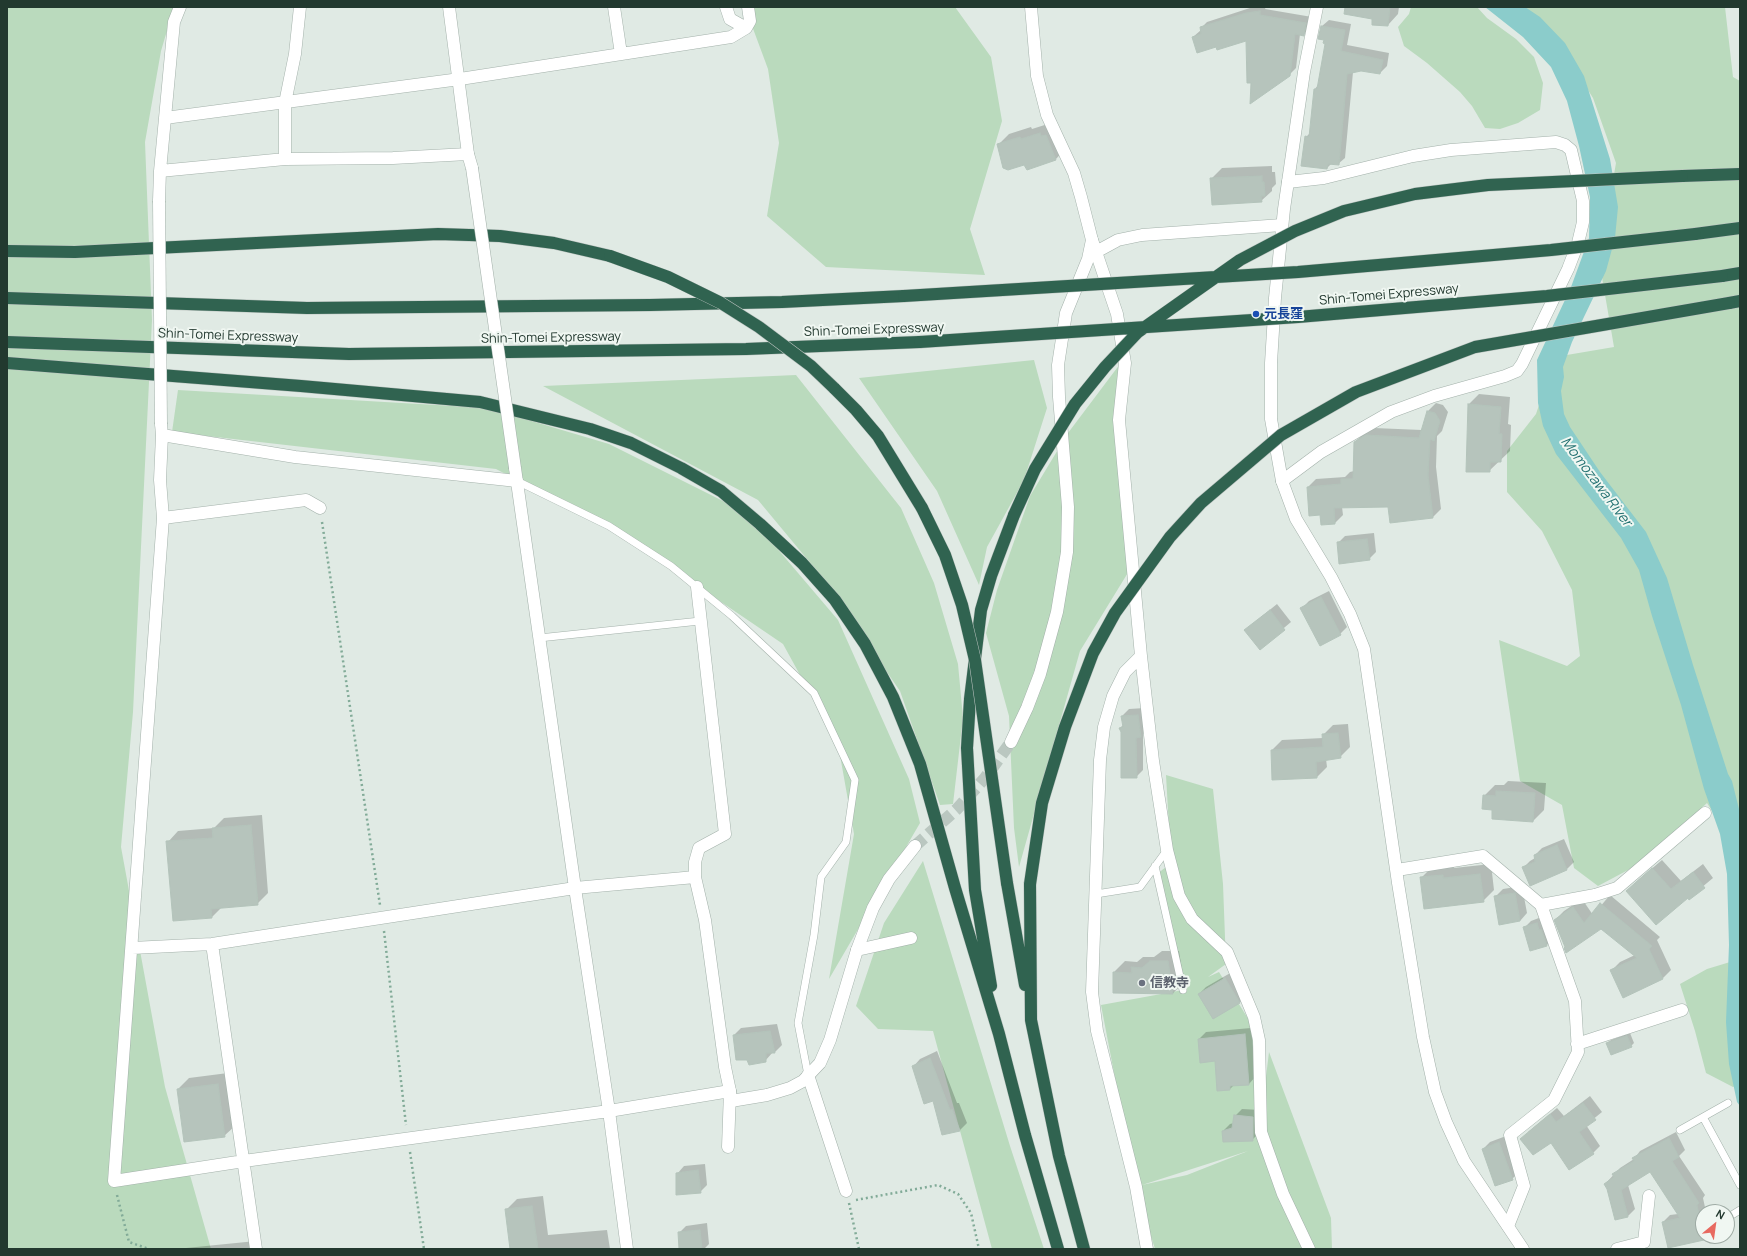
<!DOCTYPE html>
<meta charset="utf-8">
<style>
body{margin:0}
#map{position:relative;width:1747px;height:1256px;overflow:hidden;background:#e0eae4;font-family:Manrope,sans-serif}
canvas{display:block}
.frame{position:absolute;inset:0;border:8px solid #22392f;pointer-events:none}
.north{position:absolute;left:1695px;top:1204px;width:40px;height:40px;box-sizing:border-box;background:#f0f7f2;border:1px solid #9eaba4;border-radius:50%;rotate:29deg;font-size:11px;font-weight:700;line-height:16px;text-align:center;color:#22392f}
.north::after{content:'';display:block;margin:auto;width:14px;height:18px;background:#e86a60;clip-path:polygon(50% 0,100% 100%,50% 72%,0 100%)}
</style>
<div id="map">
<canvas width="1747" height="1256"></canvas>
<div class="frame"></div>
<div class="north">N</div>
</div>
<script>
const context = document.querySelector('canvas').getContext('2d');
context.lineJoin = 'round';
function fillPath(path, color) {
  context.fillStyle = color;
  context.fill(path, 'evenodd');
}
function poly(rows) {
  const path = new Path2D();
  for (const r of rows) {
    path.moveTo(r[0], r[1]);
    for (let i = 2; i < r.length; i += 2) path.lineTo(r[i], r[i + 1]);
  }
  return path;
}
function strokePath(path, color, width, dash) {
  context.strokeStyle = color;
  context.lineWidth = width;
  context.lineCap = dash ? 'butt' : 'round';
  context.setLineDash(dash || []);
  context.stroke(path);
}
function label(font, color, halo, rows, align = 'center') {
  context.font = font + ' Manrope,"Noto Sans JP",sans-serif';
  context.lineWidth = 4;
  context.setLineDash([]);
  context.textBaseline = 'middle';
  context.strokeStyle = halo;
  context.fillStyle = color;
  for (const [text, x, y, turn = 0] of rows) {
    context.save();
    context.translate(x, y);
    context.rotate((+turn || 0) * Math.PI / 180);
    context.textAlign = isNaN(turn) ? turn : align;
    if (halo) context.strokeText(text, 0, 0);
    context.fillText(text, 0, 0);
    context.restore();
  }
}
const green = poly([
 [7,7,174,7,161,51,145,142,152,320,133,712,121,847,165,1087,211,1249,7,1249],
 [745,7,955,7,991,57,1002,121,970,229,985,275,826,267,767,216,779,143,768,69],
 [1411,7,1477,7,1487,18,1516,39,1534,57,1543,83,1540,110,1518,123,1500,129,1485,128,1472,106,1460,92,1427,63,1404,46,1398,27,1409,14],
 [1522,7,1725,7,1733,77,1740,81,1740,855,1707,803,1645,861,1598,886,1574,868,1562,805,1520,781,1499,640,1567,666,1580,656,1572,590,1542,531,1507,492,1507,451,1536,414,1555,357,1614,347,1599,260,1616,163,1593,98,1551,31],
 [1034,360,1047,408,1024,480,987,547,979,585,937,491,859,378],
 [1120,364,1129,571,1080,651,1019,867,1014,828,1009,716,986,633,997,590,1030,496,1068,433],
 [796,375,901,508,934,583,958,664,963,718,953,804,940,805,900,691,817,571,758,500,543,386],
 [178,390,488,408,609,444,747,513,838,620,909,779,920,823,829,979,854,834,838,744,783,644,624,536,496,469,172,432],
 [1166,775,1213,789,1223,884,1226,964,1208,977,1219,972,1257,1033,1258,1143,1269,1052,1331,1218,1332,1249,1155,1249,1136,1187,1101,1005,1183,990,1190,986,1178,968,1157,874,1171,863],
 [1248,1151,1187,1175,1142,1185],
 [923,861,1010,1146,1044,1249,992,1249,933,1031,878,1029,856,1006,884,923],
 [1740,959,1740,1085,1733,1087,1706,1073,1695,1031,1680,984,1707,969]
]);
const water = poly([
 [1485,7,1525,7,1540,17,1565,43,1584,76,1610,159,1618,207,1615,238,1606,271,1572,342,1563,367,1564,377,1561,391,1564,414,1570,427,1600,472,1646,532,1667,578,1693,665,1728,774,1732,781,1740,813,1740,1106,1737,1102,1729,1064,1726,1022,1729,945,1727,874,1720,834,1704,789,1681,705,1652,616,1639,570,1621,538,1556,454,1543,426,1538,403,1537,360,1571,287,1589,238,1590,197,1579,146,1567,101,1551,67,1523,37]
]);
const shadow = poly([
 [1253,7,1266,7,1265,9,1312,17,1309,29,1303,35,1300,34,1296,68,1289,75,1252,82,1247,40,1216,46,1193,37,1201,30,1201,28,1207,22],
 [1368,7,1399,7,1398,14,1388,25,1373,18],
 [1329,20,1351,24,1347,45,1389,53,1387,66,1380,73,1360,70,1353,72,1345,158,1338,164,1332,163,1327,168,1306,137,1311,132,1315,89,1318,85,1326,43,1322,26],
 [1051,123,1066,148,1056,159,1025,164,998,145,1009,134,1031,127,1032,129],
 [1272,166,1272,172,1275,172,1276,184,1272,188,1272,191,1261,201,1211,179,1222,168],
 [1479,394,1510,397,1508,424,1511,425,1510,451,1489,471,1467,471,1469,404],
 [1436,403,1443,405,1448,412,1442,431,1437,436,1436,467,1441,509,1433,517,1389,506,1342,507,1343,515,1335,523,1321,514,1308,487,1316,479,1345,477,1350,472,1354,471,1355,442,1363,434,1374,428,1422,430,1428,411],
 [1374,533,1376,552,1369,559,1338,543,1345,536],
 [1329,591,1347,627,1340,634,1302,608,1309,601],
 [1277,604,1291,622,1260,648,1245,630],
 [1145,708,1148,729,1143,734,1143,770,1136,777,1120,728,1124,724,1122,716,1129,709],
 [1348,724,1350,747,1340,757,1326,759,1327,767,1317,777,1272,750,1282,740,1323,738,1323,735,1333,725],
 [1508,781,1546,783,1544,810,1533,821,1494,809,1484,796,1495,785,1504,785],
 [262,815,268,893,257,904,222,907,212,917,168,842,178,831,214,828,224,818],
 [1564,839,1574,862,1567,869,1530,884,1523,868,1530,861,1535,858,1535,855,1542,848],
 [1662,860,1681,881,1703,864,1713,878,1689,898,1636,882],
 [1491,864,1494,890,1483,901,1421,878,1432,867,1453,865,1454,868],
 [1522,886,1527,913,1520,921,1495,897,1503,889],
 [1610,895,1660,937,1657,940,1671,970,1662,979,1611,971,1620,962,1635,955,1601,928,1566,947,1555,920,1564,911,1582,899,1593,915],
 [1544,916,1554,938,1547,945,1531,950,1524,928,1531,921],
 [1162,951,1179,951,1184,983,1173,993,1114,972,1125,961,1137,962,1143,957,1154,957],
 [1232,972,1247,996,1239,1003,1199,994,1206,987],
 [777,1024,782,1045,775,1052,773,1052,765,1061,734,1035,741,1028],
 [1251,1028,1256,1076,1249,1084,1234,1085,1230,1089,1218,1090,1216,1060,1199,1039,1206,1032],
 [1630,1033,1634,1043,1631,1046,1607,1043,1611,1040],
 [937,1051,957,1103,959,1103,967,1123,960,1130,933,1099,913,1067,920,1059],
 [228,1073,235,1126,224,1136,178,1089,189,1078],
 [1590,1096,1602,1112,1586,1125,1600,1146,1593,1153,1551,1142,1528,1132,1557,1108,1564,1116],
 [1242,1109,1260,1110,1259,1133,1252,1140,1223,1131,1230,1124,1234,1123,1235,1116],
 [1676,1132,1685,1150,1679,1156,1705,1195,1703,1198,1706,1212,1703,1212,1703,1236,1708,1236,1704,1240,1668,1247,1663,1222,1670,1215,1678,1214,1650,1171,1628,1185,1635,1209,1628,1216,1616,1219,1608,1189,1605,1184,1620,1168,1634,1159,1640,1151],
 [1506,1136,1519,1172,1512,1179,1483,1149,1490,1142],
 [705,1164,707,1185,700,1192,677,1174,684,1166],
 [543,1196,548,1235,607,1230,610,1249,511,1249,506,1210,517,1199],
 [707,1223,709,1244,704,1249,680,1249,679,1233,686,1226],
 [256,1241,256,1249,185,1249,186,1248]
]);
const building = poly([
 [1345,7,1390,7,1388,26,1372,25,1372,19,1344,14,1345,7],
 [1260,11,1260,15,1306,23,1304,36,1295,34,1290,76,1250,104,1251,83,1247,83,1246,41,1217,50,1216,47,1197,53,1192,37,1201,34,1200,27,1246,13,1260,11],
 [1321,26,1345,30,1341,51,1383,60,1380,74,1361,71,1347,74,1339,165,1328,164,1327,169,1301,166,1305,136,1309,137,1314,89,1317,89,1325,44,1323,43,1324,40,1318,39,1321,26],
 [1040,133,1041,136,1046,135,1056,160,1027,170,1024,165,1008,170,1003,168,997,144,1020,137,1021,139,1040,133],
 [1262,176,1262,182,1264,182,1265,196,1261,196,1262,202,1212,205,1210,178,1262,176],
 [1468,404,1501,407,1499,434,1502,434,1501,462,1490,462,1490,472,1466,472,1468,404],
 [1427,411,1435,413,1440,421,1434,441,1430,439,1428,475,1433,518,1390,523,1388,507,1334,508,1335,524,1321,525,1320,515,1309,516,1307,487,1341,484,1341,479,1353,479,1354,442,1366,435,1419,438,1427,411],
 [1367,539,1370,560,1339,564,1337,542,1367,539],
 [1321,597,1341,635,1320,646,1300,608,1321,597],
 [1270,610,1285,630,1260,650,1244,630,1270,610],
 [1138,715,1141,737,1136,738,1137,778,1121,778,1121,732,1119,728,1123,727,1121,716,1138,715],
 [1338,733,1341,758,1316,762,1317,778,1272,780,1271,750,1323,747,1322,734,1338,733],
 [1496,791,1535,793,1533,822,1492,819,1492,810,1482,809,1483,795,1496,796,1496,791],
 [251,825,258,905,211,909,212,918,173,921,166,841,213,838,212,828,251,825],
 [1557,845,1567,870,1530,886,1522,867,1535,862,1534,855,1557,845],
 [1652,868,1671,889,1693,872,1705,888,1689,900,1688,898,1656,925,1626,891,1652,868],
 [1480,874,1484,902,1424,909,1420,877,1443,875,1443,878,1480,874],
 [1515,893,1520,921,1499,925,1494,896,1515,893],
 [1600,903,1652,946,1649,949,1663,979,1623,998,1610,970,1637,958,1601,929,1566,953,1564,948,1565,947,1554,920,1573,907,1584,923,1600,903],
 [1537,923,1539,930,1541,929,1547,946,1530,951,1523,927,1537,923],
 [1150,961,1168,961,1173,994,1113,993,1113,972,1132,973,1131,967,1142,968,1150,961],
 [1225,978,1240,1003,1213,1019,1198,994,1225,978],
 [770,1031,775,1053,766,1053,766,1062,749,1065,747,1060,736,1060,733,1035,770,1031],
 [1245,1034,1249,1085,1230,1086,1230,1090,1217,1091,1215,1061,1200,1063,1198,1039,1245,1034],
 [1627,1036,1632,1047,1611,1055,1606,1043,1627,1036],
 [930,1058,950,1110,952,1109,960,1131,942,1135,933,1101,924,1104,912,1066,930,1058],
 [218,1084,225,1137,184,1142,177,1089,218,1084],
 [1583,1103,1596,1120,1579,1132,1594,1154,1569,1170,1551,1143,1533,1155,1520,1139,1550,1114,1556,1122,1583,1103],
 [1234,1115,1253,1117,1253,1141,1223,1142,1222,1131,1232,1128,1234,1115],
 [1669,1138,1679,1157,1672,1161,1699,1203,1697,1205,1704,1240,1668,1248,1662,1222,1680,1218,1650,1172,1621,1190,1628,1217,1615,1220,1607,1189,1604,1184,1614,1177,1612,1174,1634,1161,1632,1158,1669,1138],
 [1499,1142,1513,1180,1495,1186,1482,1149,1499,1142],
 [698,1170,701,1193,676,1195,676,1173,698,1170],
 [532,1206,538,1249,510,1249,505,1209,532,1206],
 [700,1230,702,1249,679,1249,678,1232,700,1230]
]);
const tertiaryTunnel = poly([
 [915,846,957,809,985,778,1011,742]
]);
const path = poly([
 [322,522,380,905],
 [384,931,406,1125],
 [410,1152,424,1249],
 [117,1195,129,1242,149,1249],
 [856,1200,938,1185,958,1194,971,1213,979,1249],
 [849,1203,859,1249]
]);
const service = poly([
 [517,481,609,526,671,566,732,616,814,693,855,780,846,842,821,877,814,935,798,1023,808,1075],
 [539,638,700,621],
 [1155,866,1183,990],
 [1096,894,1140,887,1167,850],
 [1703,1117,1740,1185],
 [1680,1130,1728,1103],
 [1727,1218,1740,1210]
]);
const minor = poly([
 [180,7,174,22,165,118,460,79,731,37,746,28,750,21,748,7],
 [614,7,621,54],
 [726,7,730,19,746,28],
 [1031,7,1037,76,1047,115,1074,173,1081,197,1092,240,1117,314,1125,363,1119,420,1141,656,1125,672,1113,696,1104,727,1100,760,1092,992,1097,1031,1136,1187,1147,1249],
 [285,159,285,103,295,54,300,7],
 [160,171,165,118],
 [159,201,160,171,285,159,393,158,468,154],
 [1096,252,1118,240,1142,235,1282,225],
 [161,424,162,435,160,480,163,518,114,1181,244,1161,609,1111,627,1249],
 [162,435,295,457,517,481],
 [1282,481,1321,452,1391,412,1434,396,1505,376,1517,371,1522,364,1568,269,1578,243,1583,222,1583,201,1571,150,1565,145,1556,142,1451,150,1413,156,1324,178,1288,182],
 [163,518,306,500,320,508],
 [697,587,725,834,699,848,695,862,695,877,705,920,725,1067,730,1091,728,1147],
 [1141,656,1153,761,1167,850,1179,896,1192,919,1227,952,1254,1017,1259,1040,1261,1132,1283,1194,1309,1249],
 [1397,870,1483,856,1541,905,1575,1001,1578,1052,1554,1100,1510,1135,1524,1186,1508,1226],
 [1541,905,1595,895,1617,888,1705,813],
 [212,944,256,1249],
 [132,948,212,944,575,888,695,877],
 [857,950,911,938],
 [1577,1044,1682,1010],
 [808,1075,846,1191],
 [1617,1249,1644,1242,1649,1196]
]);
const tertiary = poly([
 [449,7,468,154,472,168],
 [1317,7,1304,72,1284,209,1275,298,1271,363,1271,419,1282,481,1296,519,1331,577,1350,614,1364,649,1398,883,1423,1037,1435,1092,1446,1122,1464,1161,1523,1249],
 [515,468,575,888,609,1111,730,1091,731,1101,767,1095,790,1088,803,1081,820,1063,830,1040,857,950,873,908,889,879,915,846],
 [1011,742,1027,708,1040,674,1057,612,1067,552,1068,507,1059,397,1058,365,1066,313,1088,259,1092,240]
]);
const motorway = poly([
 [1682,176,1740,174],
 [1695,234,1740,228],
 [7,251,75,252,438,234,500,236,554,243,610,256],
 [1722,276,1740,273],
 [7,298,307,308,650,305,782,302,904,296],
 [1729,303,1740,301],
 [7,342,349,354,746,349,920,342],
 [7,363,301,386,480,402,590,429,631,443,681,468,721,491,760,524,802,563,835,600,865,644,893,697,920,764,955,888,999,1034,1025,1135,1058,1249],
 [834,388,856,410,878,436,922,508],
 [1007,883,1025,985],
 [1030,884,1031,1020,1059,1156,1084,1249],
 [991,986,975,890,967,748,970,699,981,610,991,576,1014,515]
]);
const minorBridge = poly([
 [159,201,161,424]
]);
const tertiaryBridge = poly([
 [472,168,515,468]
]);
const motorwayBridge = poly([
 [610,256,668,277,721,303,759,327,811,366,834,388],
 [904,296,1298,272,1551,250,1695,234],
 [920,342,1298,317,1547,296,1722,276],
 [922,508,945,555,962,605,975,660,1007,883],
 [1014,515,1035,469,1075,404,1105,367,1138,332,1240,260,1295,231,1344,211,1415,194,1488,185,1682,176],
 [1030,884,1042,803,1065,727,1093,653,1115,613,1170,537,1201,503,1281,435,1356,392,1475,347,1729,303]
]);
const markers = [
 [1256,314,4,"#1a4fb4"],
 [1142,983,4,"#6b7280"]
];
const streetNames = [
 ["Shin-Tomei Expressway",1389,295,-5],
 ["Shin-Tomei Expressway",874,330,-2],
 ["Shin-Tomei Expressway",228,336,2],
 ["Shin-Tomei Expressway",551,338,-1]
];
const transitNames = [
 ["元長窪",1264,314]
];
const worshipNames = [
 ["信教寺",1150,983]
];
const waterNames = [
 ["Momozawa River",1596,482,53]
];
fillPath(green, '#badabd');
fillPath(water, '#8bcccb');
fillPath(shadow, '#0003');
fillPath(building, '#b6c4bc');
strokePath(building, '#b3c3ba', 1);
strokePath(tertiaryTunnel, '#bac7c0', 12, [12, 6]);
strokePath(service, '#a3b1aa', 8);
strokePath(minor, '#a3b1aa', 13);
strokePath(tertiary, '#a3b1aa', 13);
strokePath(motorway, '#bdc4c1', 13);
strokePath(path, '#82ab98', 2.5, [2, 3]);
strokePath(service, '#fff', 7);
strokePath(minor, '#fff', 12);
strokePath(tertiary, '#fff', 12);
strokePath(motorway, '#306350', 12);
strokePath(minorBridge, '#a3b1aa', 13, []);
strokePath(tertiaryBridge, '#a3b1aa', 13, []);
strokePath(motorwayBridge, '#bdc4c1', 13, []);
strokePath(minorBridge, '#fff', 12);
strokePath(tertiaryBridge, '#fff', 12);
strokePath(motorwayBridge, '#306350', 12);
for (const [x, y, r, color] of markers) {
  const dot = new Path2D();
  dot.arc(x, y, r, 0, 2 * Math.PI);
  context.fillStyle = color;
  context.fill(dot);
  strokePath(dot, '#f0f7f2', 1.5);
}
label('13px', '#22392f', '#f0f7f2', streetNames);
label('bold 13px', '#164399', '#f0f7f2', transitNames, 'left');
label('bold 13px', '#5b616d', '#f0f7f2', worshipNames, 'left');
label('italic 14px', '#217070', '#f0f7f2', waterNames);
</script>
